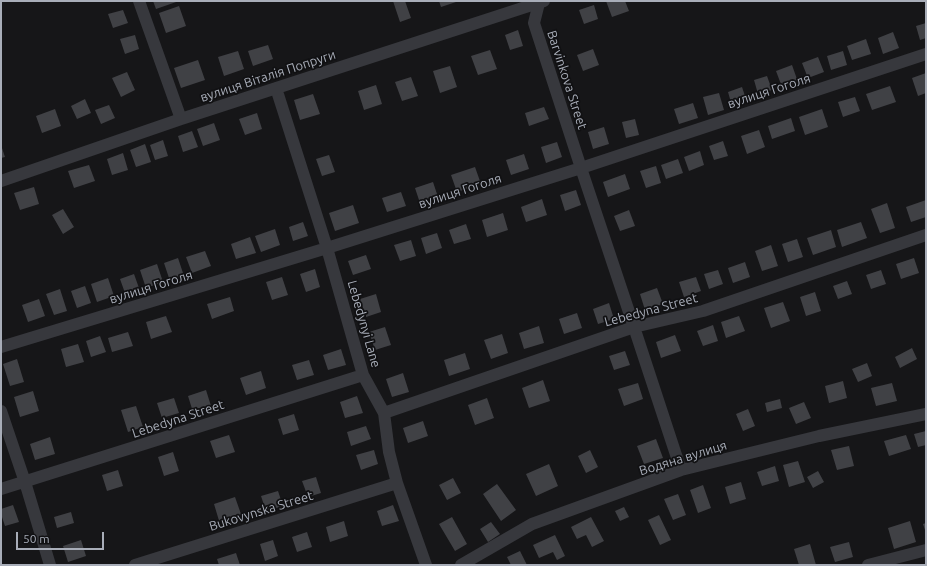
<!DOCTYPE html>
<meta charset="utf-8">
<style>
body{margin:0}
#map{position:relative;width:927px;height:566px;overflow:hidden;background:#161618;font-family:Ubuntu,sans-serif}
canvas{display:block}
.frame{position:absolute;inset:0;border:2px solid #a8adb8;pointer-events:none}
.scale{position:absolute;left:16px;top:532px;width:88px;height:18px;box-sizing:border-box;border:2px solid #a8adb8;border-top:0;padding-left:5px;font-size:12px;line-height:14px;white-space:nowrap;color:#a8adb8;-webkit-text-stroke:3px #111113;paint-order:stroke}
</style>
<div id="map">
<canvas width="927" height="566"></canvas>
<div class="frame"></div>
<div class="scale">50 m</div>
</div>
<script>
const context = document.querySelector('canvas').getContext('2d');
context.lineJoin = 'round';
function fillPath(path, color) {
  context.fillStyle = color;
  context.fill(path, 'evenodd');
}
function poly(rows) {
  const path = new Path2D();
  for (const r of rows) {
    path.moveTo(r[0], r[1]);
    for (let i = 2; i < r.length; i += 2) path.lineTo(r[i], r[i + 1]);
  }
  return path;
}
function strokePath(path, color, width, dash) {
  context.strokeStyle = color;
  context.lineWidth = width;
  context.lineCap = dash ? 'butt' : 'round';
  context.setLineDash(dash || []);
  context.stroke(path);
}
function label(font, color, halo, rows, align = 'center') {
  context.font = font + ' Ubuntu,sans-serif';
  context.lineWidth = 3.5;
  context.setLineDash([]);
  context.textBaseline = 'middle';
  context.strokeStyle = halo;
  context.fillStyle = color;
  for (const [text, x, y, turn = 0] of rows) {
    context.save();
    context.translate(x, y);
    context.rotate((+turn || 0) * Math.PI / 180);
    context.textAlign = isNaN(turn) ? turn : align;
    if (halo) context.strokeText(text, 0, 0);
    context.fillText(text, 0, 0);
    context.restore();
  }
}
const building = poly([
 [153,1,179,1,156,9],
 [393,1,405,1,411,18,400,22],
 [439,1,459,1,441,7],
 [606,1,625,1,629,11,612,17],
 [594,5,598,19,584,24,579,10],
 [179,6,186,26,166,33,159,13],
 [123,10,128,23,113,28,108,14],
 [926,23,926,38,920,40,916,26],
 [518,30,523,46,510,50,505,35],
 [893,32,899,48,883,54,878,38],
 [135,35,139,49,125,54,120,39],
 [866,39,871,54,852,60,847,46],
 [268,45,273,59,253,66,248,51],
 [593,49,599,65,583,71,577,55],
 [490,50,497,69,478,75,471,56],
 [238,51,244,69,224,76,218,57],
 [843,51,847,65,831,70,827,56],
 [818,57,824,72,808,78,802,63],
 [198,60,205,80,181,88,174,68],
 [792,65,798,82,782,87,776,71],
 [450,66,457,87,440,93,433,71],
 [127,72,135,90,121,97,112,78],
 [926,73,926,93,918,96,912,78],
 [767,76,772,90,758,94,754,80],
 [411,77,418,96,402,101,395,82],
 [376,85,382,104,364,110,358,91],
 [890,86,896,102,872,110,866,94],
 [742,87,747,102,732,106,728,92],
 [719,93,724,110,708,115,703,97],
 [313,94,320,114,300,120,294,100],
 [855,97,860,111,843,117,838,102],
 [85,99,91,113,77,119,71,106],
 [693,103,698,118,679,124,674,109],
 [109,105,115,118,101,124,95,110],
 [544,107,549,119,529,126,525,113],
 [55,109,61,126,42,133,36,116],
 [822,109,828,127,805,135,799,117],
 [257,113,262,129,245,135,239,119],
 [791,118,795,131,772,139,768,126],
 [635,119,639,135,626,138,622,122],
 [214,123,220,140,203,146,197,129],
 [604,127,609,144,593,149,588,132],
 [759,130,765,147,747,154,741,136],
 [192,131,198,147,183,152,178,136],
 [163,140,168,156,155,160,150,145],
 [723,141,728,156,714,160,709,146],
 [557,142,562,157,546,163,541,147],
 [145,144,151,162,136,167,130,150],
 [1,145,5,157,1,158],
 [700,151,704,165,689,171,684,157],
 [123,153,128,170,112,175,107,159],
 [524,154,529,169,511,175,506,160],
 [329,155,335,172,322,176,316,159],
 [678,159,683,173,666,179,661,165],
 [89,165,95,181,74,188,68,171],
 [656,166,661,183,646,188,640,171],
 [475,167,481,184,457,192,451,175],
 [625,174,630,189,608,197,603,182],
 [433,182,438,197,420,203,415,188],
 [34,187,39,204,20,210,14,193],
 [576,190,581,205,565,211,560,195],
 [401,192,406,206,387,212,382,198],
 [542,199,547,215,526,222,521,207],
 [926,200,926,217,911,222,906,207],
 [887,203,895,228,880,233,871,209],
 [353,205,359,223,335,231,329,213],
 [63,209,74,227,63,234,52,215],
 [629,210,635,226,620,231,614,216],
 [503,213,508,230,487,237,482,220],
 [303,222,308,236,293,241,289,227],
 [861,222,867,238,842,247,837,230],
 [466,224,471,239,454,244,449,230],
 [275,229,280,245,261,252,255,236],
 [831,230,836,247,813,255,807,238],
 [437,233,442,248,426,254,421,238],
 [250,237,256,253,236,259,231,244],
 [797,239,803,257,788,262,782,244],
 [411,240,416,256,400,261,394,245],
 [771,245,778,266,762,271,755,251],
 [205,251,211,266,192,273,186,257],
 [366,255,371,269,353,275,348,261],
 [178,258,184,276,170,281,164,263],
 [914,258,919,273,901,279,896,264],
 [745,262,750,277,733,283,728,268],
 [157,264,163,282,146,288,140,270],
 [315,269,320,287,306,292,300,274],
 [718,270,723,284,709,289,704,274],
 [881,270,886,284,871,289,866,275],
 [134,274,139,288,125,293,120,279],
 [282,277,288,295,272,300,266,282],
 [696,277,701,291,684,297,679,282],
 [108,278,114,296,97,302,91,284],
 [847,281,852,294,838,299,833,286],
 [85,286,91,303,77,308,71,291],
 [657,288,663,304,645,310,640,294],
 [60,289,67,311,54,315,46,294],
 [815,292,821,311,806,316,800,297],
 [376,294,381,312,366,317,360,299],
 [230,297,234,311,212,319,207,304],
 [39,299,45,316,28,322,22,305],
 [783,302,790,321,771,328,764,308],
 [609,303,614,319,598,324,593,309],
 [577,313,582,328,564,334,559,319],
 [166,316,172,332,151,339,146,322],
 [739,316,745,331,726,338,721,322],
 [713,325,718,341,703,346,697,331],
 [539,326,544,343,524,349,519,333],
 [385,327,391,345,375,350,369,332],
 [128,332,133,346,112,352,108,338],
 [502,334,508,353,491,359,484,340],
 [675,335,681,351,661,358,656,342],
 [100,336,106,352,91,357,86,341],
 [78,344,84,362,66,367,61,349],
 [912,348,917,359,900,368,895,357],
 [341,349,346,365,328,370,323,355],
 [625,351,630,365,614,370,609,356],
 [465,353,470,369,449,376,444,360],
 [17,359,24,382,10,386,3,364],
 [309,360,314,375,297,380,292,365],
 [867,363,872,376,858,382,852,369],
 [261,371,266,388,246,395,240,378],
 [403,373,409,392,392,397,386,379],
 [543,380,550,401,529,408,522,388],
 [843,381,847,398,829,403,825,386],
 [638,383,643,399,624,406,618,389],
 [892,383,897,401,876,406,871,388],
 [206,390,211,406,193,412,188,396],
 [33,391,39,411,20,417,14,397],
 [357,396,363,413,345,418,340,402],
 [174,398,179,413,162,418,157,403],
 [487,398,494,418,475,425,468,405],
 [780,399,782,408,767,412,765,403],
 [804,402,811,418,796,424,789,408],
 [136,406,143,427,128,432,121,410],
 [748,409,755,426,743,431,736,414],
 [294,414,299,430,283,435,278,419],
 [423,421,428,436,408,443,403,428],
 [366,426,371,439,351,446,347,432],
 [926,431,926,445,918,447,914,434],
 [229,435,235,452,216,458,210,441],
 [906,435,911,449,889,456,884,441],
 [50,437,55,454,35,460,30,444],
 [656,439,663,458,644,464,637,446],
 [849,446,854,466,837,470,831,450],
 [374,450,378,464,361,470,356,455],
 [590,450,598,467,586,473,578,456],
 [173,452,179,471,164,476,158,457],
 [798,461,805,482,789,487,783,465],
 [549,464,558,486,536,496,526,474],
 [775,466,779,481,762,486,757,472],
 [118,470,123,486,107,491,102,475],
 [818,471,824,482,813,488,807,477],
 [316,477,321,493,308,497,302,481],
 [453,478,461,493,447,500,439,485],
 [741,482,746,499,730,504,725,487],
 [497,484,516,510,501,521,483,494],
 [703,485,711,508,698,513,690,490],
 [278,491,283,506,266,511,261,496],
 [678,494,686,515,673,520,664,499],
 [235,497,242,517,220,524,214,504],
 [13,505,19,522,5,526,1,514,1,509],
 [393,505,399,521,382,526,377,511],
 [624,507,629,517,620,521,615,511],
 [71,512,74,523,57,528,54,517],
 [659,515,671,540,660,545,648,520],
 [452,517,467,544,455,551,439,524],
 [591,517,604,541,592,547,586,535,577,539,571,527],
 [344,521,348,536,330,542,326,527],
 [910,521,916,542,894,549,888,528],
 [491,522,500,534,488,542,480,529],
 [926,523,926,533,923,524],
 [307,532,312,547,297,552,292,537],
 [555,535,565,556,557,560,553,552,539,558,533,545],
 [81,540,86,556,68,562,63,546],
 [273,540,278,556,265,561,260,544],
 [849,542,853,557,835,562,830,547],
 [810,544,816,565,799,565,794,549],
 [520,551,527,565,511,565,507,557],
 [236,553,240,565,219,565,217,559]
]);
const street = poly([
 [139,1,181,119],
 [538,1,539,3,534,23,581,168,634,327,681,470],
 [276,88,327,248,363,375,384,413,389,452,397,483,426,565],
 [1,181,181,119,544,1],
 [1,347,327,248,581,168,926,54],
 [1,411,25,482,50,565],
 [384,413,634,327,703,311,926,235],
 [1,489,363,375],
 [135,565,397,483],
 [461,565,532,524,681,470,819,436,926,414],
 [868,565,926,550]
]);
const streetNames = [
 ["вулиця Віталія Попруги",268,76,-18],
 ["Barvinkova Street",567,80,72],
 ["вулиця Гоголя",769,91,-18],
 ["вулиця Гоголя",460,191,-18],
 ["вулиця Гоголя",151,287,-17],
 ["Lebedyna Street",651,310,-15],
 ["Lebedynyi Lane",364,324,74],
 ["Lebedyna Street",178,419,-18],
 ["Водяна вулиця",683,458,-17],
 ["Bukovynska Street",261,511,-17]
];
fillPath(building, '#404145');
strokePath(street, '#37383d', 12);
label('13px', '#a8adb8', '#111113', streetNames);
</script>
